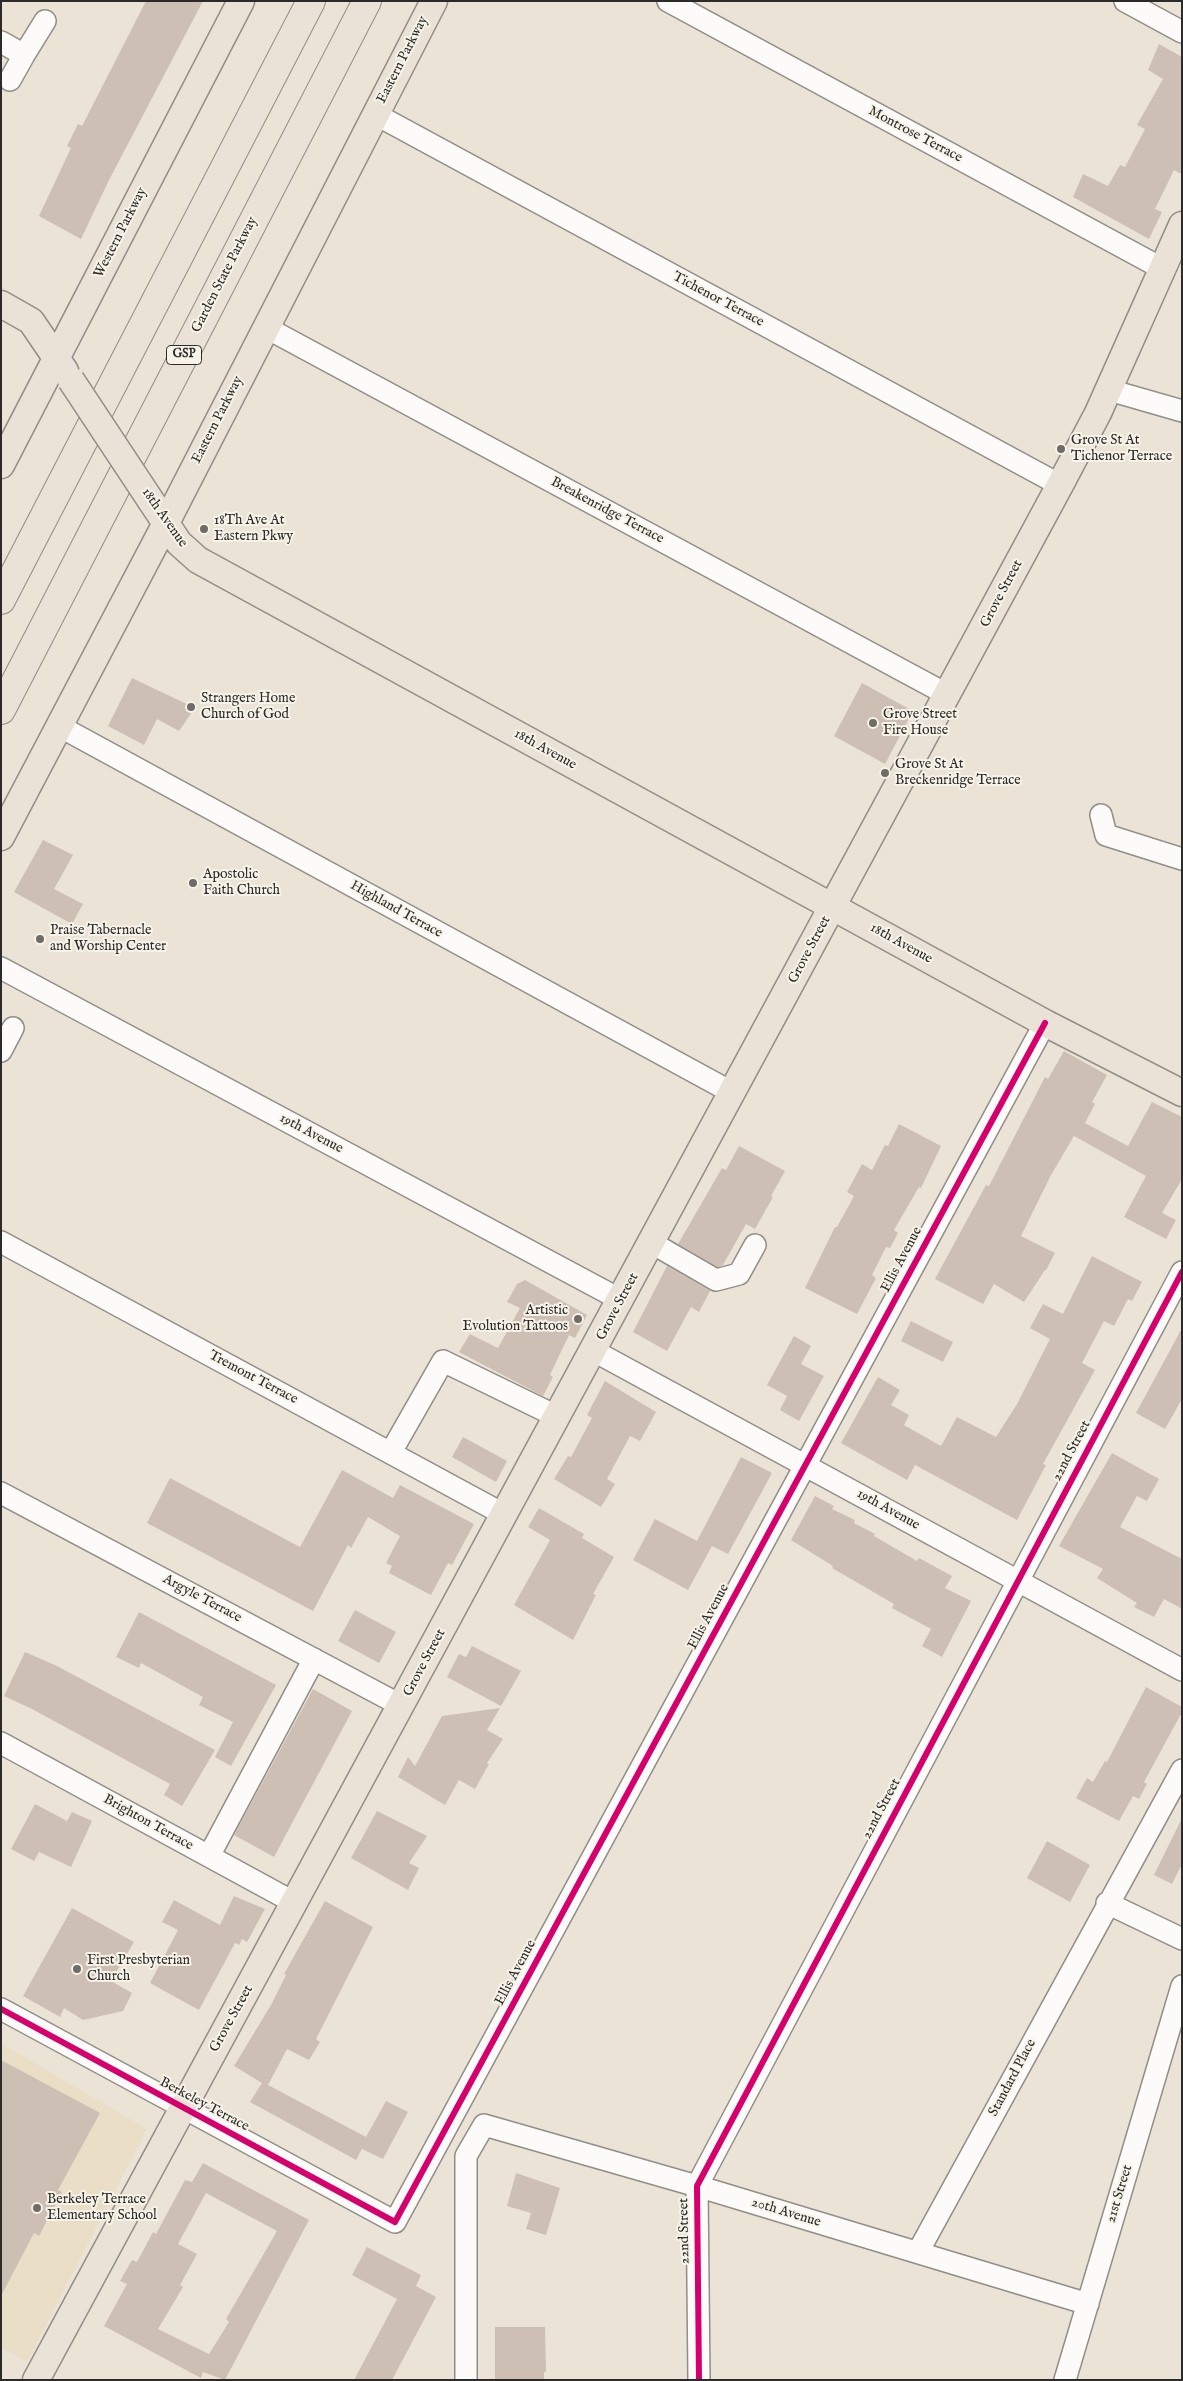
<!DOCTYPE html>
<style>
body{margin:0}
#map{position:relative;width:1183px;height:2381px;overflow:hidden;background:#ece3d7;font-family:"IM FELL English",serif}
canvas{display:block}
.frame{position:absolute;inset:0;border:2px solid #2b2b2b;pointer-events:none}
</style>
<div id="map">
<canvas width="1183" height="2381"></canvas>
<div class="frame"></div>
</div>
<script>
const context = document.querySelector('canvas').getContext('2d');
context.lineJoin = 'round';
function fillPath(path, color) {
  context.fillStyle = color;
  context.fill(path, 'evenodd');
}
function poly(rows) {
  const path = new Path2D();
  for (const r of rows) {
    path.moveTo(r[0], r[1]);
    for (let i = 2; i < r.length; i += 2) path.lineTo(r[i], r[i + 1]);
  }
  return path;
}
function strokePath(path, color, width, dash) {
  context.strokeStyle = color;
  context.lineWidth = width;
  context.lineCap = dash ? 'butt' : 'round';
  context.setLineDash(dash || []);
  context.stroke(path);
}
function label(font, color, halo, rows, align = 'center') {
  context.font = font + ' "IM FELL English",serif';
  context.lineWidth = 4;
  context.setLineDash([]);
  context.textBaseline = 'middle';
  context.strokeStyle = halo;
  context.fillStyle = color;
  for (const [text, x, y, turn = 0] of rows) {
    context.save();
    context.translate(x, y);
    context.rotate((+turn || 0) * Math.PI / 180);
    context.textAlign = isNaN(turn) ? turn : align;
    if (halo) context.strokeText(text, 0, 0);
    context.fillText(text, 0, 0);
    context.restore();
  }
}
const built = poly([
 [1,2043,147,2129,27,2362,1,2348]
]);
const building = poly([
 [146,1,203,1,109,180,81,239,39,216,71,148,67,146,78,124,82,126],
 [1159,44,1182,57,1182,174,1174,170,1155,209,1162,212,1149,239,1073,197,1083,174,1108,186,1120,165,1125,167,1145,129,1137,125,1163,79,1148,70],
 [132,678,195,708,179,731,157,719,144,745,108,726],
 [862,683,913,711,885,764,834,736],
 [43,840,73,855,54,889,83,904,72,924,14,892],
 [1064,1051,1107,1075,1092,1102,1095,1104,1085,1123,1128,1146,1152,1102,1182,1117,1182,1179,1162,1213,1176,1220,1166,1239,1124,1217,1146,1176,1074,1136,1051,1175,1021,1236,1055,1253,1046,1270,1045,1270,1024,1302,994,1284,983,1304,935,1279,986,1185,989,1186,1045,1077,1048,1079],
 [899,1124,941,1146,921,1188,919,1187,894,1230,898,1233,890,1248,886,1247,872,1275,876,1278,857,1314,805,1288,835,1227,837,1227,854,1196,847,1192,862,1164,872,1170,885,1145,888,1146],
 [739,1146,785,1171,771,1196,773,1197,755,1229,746,1224,723,1265,718,1267,678,1244,722,1168,726,1170],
 [1092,1256,1142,1282,1132,1301,1128,1299,1114,1326,1104,1321,1082,1363,1095,1370,1043,1464,1046,1465,1017,1520,915,1465,907,1480,841,1443,878,1377,900,1390,891,1405,909,1415,904,1425,941,1446,957,1417,996,1437,1017,1404,1050,1339,1030,1328,1043,1304,1063,1314],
 [667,1266,710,1291,699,1312,691,1307,667,1351,633,1332],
 [525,1280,587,1315,575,1338,569,1335,550,1375,553,1377,543,1396,459,1352,470,1334,498,1348,520,1308,507,1302,517,1284],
 [911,1321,953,1342,943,1362,901,1341],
 [1182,1328,1182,1399,1165,1429,1136,1413],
 [794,1336,811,1346,801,1364,824,1376,799,1421,780,1410,787,1396,767,1385],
 [605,1381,656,1412,640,1441,630,1436,607,1479,615,1484,601,1507,554,1479,568,1456,571,1457,592,1418,587,1415],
 [463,1437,507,1461,496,1482,452,1457],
 [1112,1453,1159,1479,1147,1501,1137,1496,1120,1527,1182,1559,1182,1609,1164,1599,1154,1617,1134,1607,1137,1603,1097,1578,1103,1569,1059,1546],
 [741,1457,772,1473,728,1554,712,1546,688,1590,633,1560,655,1519,697,1541],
 [342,1470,393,1498,400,1485,474,1524,452,1565,448,1563,431,1595,389,1573,392,1566,386,1563,400,1536,368,1517,351,1548,348,1545,313,1611,147,1523,170,1478,300,1547],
 [815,1496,834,1506,832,1509,855,1520,854,1523,875,1534,874,1536,917,1561,919,1558,952,1576,945,1588,971,1601,942,1657,922,1646,931,1629,892,1608,894,1604,832,1568,833,1566,791,1540],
 [539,1508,584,1534,582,1538,614,1557,593,1594,596,1595,573,1640,514,1605,550,1540,528,1527],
 [355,1610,396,1632,379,1663,338,1641],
 [139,1612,276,1685,231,1766,215,1757,233,1722,199,1705,203,1697,141,1663,139,1668,116,1657],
 [472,1646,521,1671,501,1706,447,1677,459,1654,466,1657],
 [25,1652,55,1665,215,1750,182,1806,164,1795,170,1784,32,1709,4,1696],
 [1146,1687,1182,1707,1182,1712,1144,1782,1147,1784,1139,1799,1133,1796,1119,1821,1076,1798,1087,1778,1093,1782,1105,1761,1107,1762],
 [313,1689,352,1711,274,1857,234,1835],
 [500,1708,487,1730,503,1739,487,1763,489,1764,475,1789,459,1780,445,1805,398,1777,408,1757,415,1766,442,1716],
 [35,1804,67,1821,72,1812,92,1821,71,1867,39,1852,34,1861,11,1849],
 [377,1811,427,1836,409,1863,419,1868,408,1890,351,1858],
 [1182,1818,1182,1864,1172,1884,1154,1875],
 [1047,1841,1090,1865,1070,1902,1027,1878],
 [234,1896,265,1909,247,1942,242,1939,239,1945,235,1943,199,2010,150,1983,178,1930,162,1922,174,1900,220,1925],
 [325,1901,373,1927,316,2039,320,2042,309,2060,287,2049,268,2085,366,2137,386,2101,408,2112,383,2159,362,2149,356,2160,250,2102,262,2083,234,2066,271,2005,286,1975,284,1974],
 [72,1908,134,1942,111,1981,132,1993,123,2011,83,2020,64,2008,60,2017,23,1996],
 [1,2060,100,2113,58,2190,62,2192,39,2236,34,2233,1,2296],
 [203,2163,309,2220,225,2380,203,2372,201,2378,104,2326,127,2284,120,2281,132,2260,137,2262,153,2232,156,2234,185,2180,192,2182],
 [206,2193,277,2231,226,2319,229,2322,209,2354,158,2329,183,2287,180,2285,197,2254,178,2244],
 [516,2173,560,2188,546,2235,526,2229,531,2213,507,2206],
 [367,2247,421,2275,416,2286,436,2297,392,2380,354,2380,397,2299,352,2275],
 [495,2327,545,2327,546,2372,544,2372,544,2380,495,2380]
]);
const minor = poly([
 [668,1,1163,269],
 [1125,1,1182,32],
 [1,42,24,55,10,80],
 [24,55,45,21],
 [375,114,1060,485],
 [265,327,948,695],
 [1109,390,1182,411],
 [59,726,733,1093],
 [1101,815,1106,835,1182,859],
 [1,968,621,1300],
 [1,1051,13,1028],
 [1,1242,505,1515],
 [652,1243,716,1280,739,1274,755,1245],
 [594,1351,1182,1670],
 [391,1452,443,1361,558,1417],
 [1,1493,402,1706],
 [1,1743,295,1903],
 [209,1856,314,1659],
 [1107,1903,1182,1939],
 [1,2009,395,2222,1045,1023],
 [918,2252,1182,1770],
 [466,2380,466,2156,484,2125,697,2186,1088,2304],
 [699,2380,697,2186,1182,1272],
 [1065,2380,1182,1986]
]);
const major = poly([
 [1,304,31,321,65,371],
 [1,465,241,1],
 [151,501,179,543,198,560,1045,1023,1182,1093],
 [1,837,166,523,434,1],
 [36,2380,1060,485,1098,413,1182,225]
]);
const highway = poly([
 [1,600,311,1],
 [1,710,367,1]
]);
const majorBridge = poly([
 [71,380,151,501]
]);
const cycleway = poly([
 [1,2009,395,2222,1045,1023],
 [699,2380,697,2186,1182,1272]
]);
const markers = [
 [1061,449,5,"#6f6b67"],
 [204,529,5,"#6f6b67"],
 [191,707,5,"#6f6b67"],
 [873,723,5,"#6f6b67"],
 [885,773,5,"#6f6b67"],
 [193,883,5,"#6f6b67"],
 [40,939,5,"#6f6b67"],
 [578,1319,5,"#6f6b67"],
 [77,1969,5,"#6f6b67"],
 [37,2208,5,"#6f6b67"]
];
const shields = [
 [184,355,35]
];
const shieldNames = [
 ["GSP",184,355]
];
const streetNames = [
 ["Eastern Parkway",403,60,-63],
 ["Montrose Terrace",915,135,28],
 ["Western Parkway",121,233,-63],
 ["Garden State Parkway",225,275,-63],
 ["Tichenor Terrace",718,300,28],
 ["Eastern Parkway",218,420,-63],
 ["Breakenridge Terrace",607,511,28],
 ["18th Avenue",164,518,55],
 ["Grove Street",1002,594,-62],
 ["18th Avenue",545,750,29],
 ["Highland Terrace",396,910,29],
 ["18th Avenue",901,944,29],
 ["Grove Street",810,950,-62],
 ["19th Avenue",311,1134,28],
 ["Ellis Avenue",902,1260,-62],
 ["Grove Street",618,1307,-62],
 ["Tremont Terrace",253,1378,28],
 ["22nd Street",1072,1451,-62],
 ["19th Avenue",888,1510,29],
 ["Argyle Terrace",202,1599,28],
 ["Ellis Avenue",709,1617,-62],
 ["Grove Street",425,1663,-62],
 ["22nd Street",882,1809,-62],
 ["Brighton Terrace",148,1823,29],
 ["Ellis Avenue",516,1973,-62],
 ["Grove Street",232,2019,-61],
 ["Standard Place",1013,2078,-62],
 ["Berkeley Terrace",204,2105,28],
 ["21st Street",1120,2194,-73],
 ["20th Avenue",786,2213,17],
 ["22nd Street",685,2231,-91]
];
const poiNames = [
 ["Grove St At",1071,441],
 ["Tichenor Terrace",1071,457],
 ["18Th Ave At",214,521],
 ["Eastern Pkwy",214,537],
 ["Strangers Home",201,699],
 ["Church of God",201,715],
 ["Grove Street",883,715],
 ["Fire House",883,731],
 ["Grove St At",895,765],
 ["Breckenridge Terrace",895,781],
 ["Apostolic",203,875],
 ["Faith Church",203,891],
 ["Praise Tabernacle",50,931],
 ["and Worship Center",50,947],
 ["Artistic",568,1311,"right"],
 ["Evolution Tattoos",568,1327,"right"],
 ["First Presbyterian",87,1961],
 ["Church",87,1977],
 ["Berkeley Terrace",47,2200],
 ["Elementary School",47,2216]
];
fillPath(built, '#ebdec7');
fillPath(building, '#cebfb4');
strokePath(minor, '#918d87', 24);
strokePath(major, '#918d87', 29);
strokePath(highway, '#918d87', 30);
strokePath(minor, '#fcfbf9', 21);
strokePath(major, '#ebe2d7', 26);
strokePath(highway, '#ebe2d7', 28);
strokePath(majorBridge, '#918d87', 29, []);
strokePath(majorBridge, '#ebe2d7', 26);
strokePath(cycleway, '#d6006c', 6);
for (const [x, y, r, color] of markers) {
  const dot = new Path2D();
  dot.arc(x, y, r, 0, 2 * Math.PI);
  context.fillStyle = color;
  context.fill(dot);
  strokePath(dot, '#f7f3e8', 2);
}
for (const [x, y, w] of shields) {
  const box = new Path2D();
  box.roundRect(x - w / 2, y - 9.5, w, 19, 4);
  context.fillStyle = '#f7f3e8';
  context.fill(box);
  strokePath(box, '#2b2b2b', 1);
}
label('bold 12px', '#2b2b2b', null, shieldNames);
label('14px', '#2b2b2b', '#f7f3e8', streetNames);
label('14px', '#2b2b2b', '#f7f3e8', poiNames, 'left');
</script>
